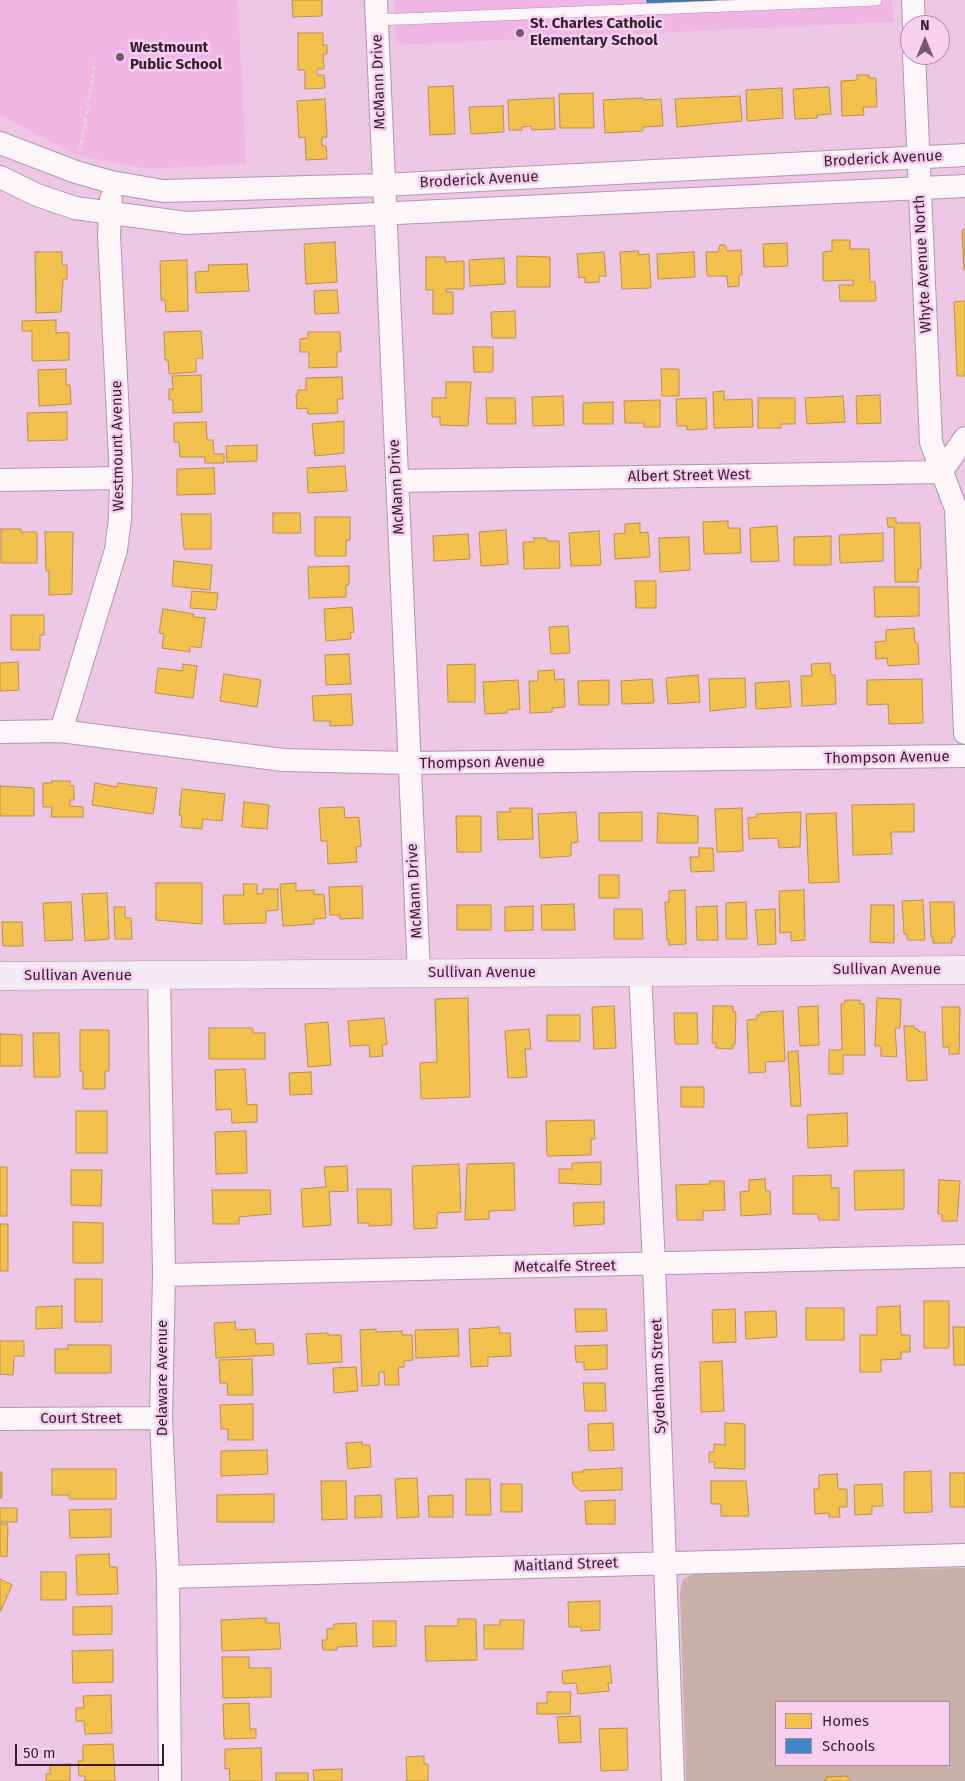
<!DOCTYPE html>
<style>
body{margin:0}
#map{position:relative;width:965px;height:1781px;overflow:hidden;background:#edc6e5;font-family:"Fira Sans",sans-serif}
canvas{display:block}
.legend{position:absolute;left:775px;top:1701px;width:175px;height:65px;box-sizing:border-box;background:#f9cff0;border:1px solid #ab87a3;margin:0;padding:6px 9px;list-style:none;font-size:15px;color:#351b30}
.legend li{display:flex;align-items:center;gap:10px;height:25px}
.legend b{width:25px;border:1px solid #ab87a3}
.north{position:absolute;left:900px;top:15px;width:50px;height:50px;box-sizing:border-box;background:#f9cff0;border:1px solid #ab87a3;border-radius:50%;rotate:0deg;font-size:14px;font-weight:700;line-height:20px;text-align:center;color:#351b30}
.north::after{content:'';display:block;margin:auto;width:18px;height:22px;background:#75576f;clip-path:polygon(50% 0,100% 100%,50% 72%,0 100%)}
.scale{position:absolute;left:15px;top:1744px;width:149px;height:22px;box-sizing:border-box;border:2px solid #351b30;border-top:0;padding-left:6px;font-size:15px;line-height:18px;white-space:nowrap;color:#351b30;-webkit-text-stroke:4px #f9cff0;paint-order:stroke}
</style>
<div id="map">
<canvas width="965" height="1781"></canvas>
<ul class="legend">
<li><b style="height:14px;background:#f2c14e"></b>Homes</li>
<li><b style="height:14px;background:#3f88c5"></b>Schools</li>
</ul>
<div class="north">N</div>
<div class="scale">50 m</div>
</div>
<script>
const context = document.querySelector('canvas').getContext('2d');
context.lineJoin = 'round';
function fillPath(path, color) {
  context.fillStyle = color;
  context.fill(path, 'evenodd');
}
function poly(rows) {
  const path = new Path2D();
  for (const r of rows) {
    path.moveTo(r[0], r[1]);
    for (let i = 2; i < r.length; i += 2) path.lineTo(r[i], r[i + 1]);
  }
  return path;
}
function strokePath(path, color, width, dash) {
  context.strokeStyle = color;
  context.lineWidth = width;
  context.lineCap = dash ? 'butt' : 'round';
  context.setLineDash(dash || []);
  context.stroke(path);
}
function label(font, color, halo, rows, align = 'center') {
  context.font = font + ' "Fira Sans",sans-serif';
  context.lineWidth = 5;
  context.setLineDash([]);
  context.textBaseline = 'middle';
  context.strokeStyle = halo;
  context.fillStyle = color;
  for (const [text, x, y, turn = 0] of rows) {
    context.save();
    context.translate(x, y);
    context.rotate((+turn || 0) * Math.PI / 180);
    context.textAlign = isNaN(turn) ? turn : align;
    if (halo) context.strokeText(text, 0, 0);
    context.fillText(text, 0, 0);
    context.restore();
  }
}
const built = poly([
 [0,0,238,0,246,164,148,169,76,155,0,115],
 [394,0,892,0,893,22,396,45]
]);
const green = poly([
 [965,1568,965,1781,686,1781,680,1592,683,1579,699,1572],
 [776,1702,949,1702,949,1765,776,1765]
]);
const homes = poly([
 [292,0,322,0,322,16,293,17,292,0],
 [298,33,323,33,323,45,327,45,327,54,323,54,324,69,317,69,317,75,324,75,325,88,305,89,305,70,298,70,298,33],
 [857,75,869,75,869,78,876,78,877,107,863,107,864,115,842,116,841,81,857,80,857,75],
 [453,86,455,134,430,135,428,87,453,86],
 [829,87,831,114,817,115,817,118,795,119,793,89,829,87],
 [782,88,783,118,747,121,746,90,782,88],
 [593,93,594,128,560,128,559,94,593,93],
 [740,96,742,121,677,127,675,99,740,96],
 [554,98,555,129,532,130,531,126,522,127,522,130,509,130,508,100,554,98],
 [642,98,643,100,661,99,663,126,643,127,643,131,605,133,603,100,642,98],
 [325,99,327,137,322,137,322,146,326,146,327,159,306,160,305,137,299,138,297,101,325,99],
 [503,106,504,132,471,134,469,107,503,106],
 [965,229,965,270,964,270,962,230,965,229],
 [832,240,850,240,850,249,869,249,870,282,875,282,876,301,840,301,839,285,853,285,853,280,823,281,823,252,832,251,832,240],
 [335,242,337,282,306,284,304,244,335,242],
 [787,243,788,266,764,267,763,244,787,243],
 [720,245,725,245,727,251,741,250,742,275,739,275,739,286,728,287,727,276,707,276,706,252,718,252,720,245],
 [638,251,639,255,649,254,651,288,622,289,620,252,638,251],
 [35,252,62,252,62,265,67,265,67,279,63,279,61,312,36,313,35,252],
 [604,252,606,276,599,276,599,282,585,283,585,277,579,278,577,254,604,252],
 [694,252,695,277,658,279,657,254,694,252],
 [517,256,550,257,550,287,517,287,517,256],
 [426,257,445,257,445,262,464,261,464,289,446,289,446,292,453,292,453,314,433,314,433,290,426,290,426,257],
 [504,258,505,284,470,286,469,260,504,258],
 [187,260,188,311,166,312,165,300,161,300,160,261,187,260],
 [247,264,249,291,196,293,195,272,209,271,208,265,247,264],
 [337,290,339,313,315,314,314,291,337,290],
 [965,301,965,376,957,376,954,302,965,301],
 [515,311,516,338,492,338,491,312,515,311],
 [56,320,56,333,69,332,69,360,32,361,32,331,22,331,22,321,56,320],
 [201,331,203,358,196,358,196,372,169,374,168,360,165,360,164,332,201,331],
 [308,332,340,332,341,352,337,352,337,367,309,368,309,352,300,352,300,339,308,338,308,332],
 [473,347,493,347,493,372,474,372,473,347],
 [66,369,66,385,70,385,71,404,39,406,38,370,66,369],
 [661,369,679,369,679,396,662,396,661,369],
 [201,375,202,412,173,413,173,400,169,400,169,389,173,389,172,376,201,375],
 [342,377,343,399,337,399,338,413,308,414,307,408,297,409,296,394,298,394,298,390,306,390,306,378,342,377],
 [446,382,471,382,468,426,440,425,440,417,432,417,432,398,446,398,446,382],
 [724,391,724,400,752,399,753,427,714,428,713,392,724,391],
 [880,395,881,423,857,424,856,396,880,395],
 [563,396,564,425,533,426,532,397,563,396],
 [843,396,845,422,807,424,805,398,843,396],
 [486,398,515,398,516,424,487,424,486,398],
 [706,398,707,429,687,430,687,426,677,426,676,399,706,398],
 [758,398,795,398,795,424,781,424,781,428,758,428,758,398],
 [660,400,660,427,644,427,644,423,625,423,624,401,660,400],
 [613,402,613,424,583,424,583,403,613,402],
 [67,412,67,440,28,441,27,413,67,412],
 [344,421,344,453,315,456,312,424,344,421],
 [206,422,207,440,213,440,214,454,224,454,224,463,205,463,205,457,180,457,179,442,174,442,174,423,206,422],
 [257,445,257,461,227,462,226,446,257,445],
 [345,466,347,491,308,493,307,468,345,466],
 [214,468,215,494,177,495,177,469,214,468],
 [273,513,300,513,301,533,273,533,273,513],
 [181,514,211,514,211,549,184,549,181,514],
 [315,517,350,517,350,540,346,540,346,556,315,556,315,517],
 [887,518,896,518,896,523,920,523,921,569,918,569,918,582,895,582,894,527,888,527,887,518],
 [728,521,728,528,740,528,741,553,704,554,703,522,728,521],
 [640,523,640,533,648,532,650,557,615,559,614,534,625,533,625,524,640,523],
 [777,526,779,561,751,562,750,528,777,526],
 [1,529,21,529,21,532,37,532,37,563,1,563,1,529],
 [506,530,508,564,481,566,479,532,506,530],
 [599,531,601,565,571,566,569,533,599,531],
 [45,532,73,532,72,594,49,595,49,571,46,571,45,532],
 [883,533,883,561,840,563,839,535,883,533],
 [468,534,470,559,434,561,433,536,468,534],
 [831,536,831,565,794,565,794,537,831,536],
 [689,537,690,570,660,572,659,538,689,537],
 [534,538,546,538,547,541,559,541,560,568,524,569,523,542,534,542,534,538],
 [174,561,212,565,210,590,172,586,174,561],
 [349,566,349,585,346,585,346,597,309,598,308,567,349,566],
 [635,581,656,581,656,608,636,608,635,581],
 [874,587,919,587,919,616,875,617,874,587],
 [192,591,218,593,216,610,190,608,192,591],
 [352,607,354,632,350,633,351,639,326,641,324,609,352,607],
 [163,609,194,614,193,617,205,618,201,648,190,646,190,652,162,648,164,634,159,633,163,609],
 [11,615,44,615,44,635,40,635,40,650,11,650,11,615],
 [568,626,570,653,551,654,549,627,568,626],
 [914,628,915,643,918,643,919,664,888,666,887,658,876,659,875,642,886,641,886,630,914,628],
 [349,654,351,684,326,685,325,655,349,654],
 [18,662,19,690,0,691,0,663,18,662],
 [830,663,831,675,835,675,836,704,802,706,801,676,812,676,811,664,830,663],
 [183,664,197,666,193,698,155,693,158,668,183,671,183,664],
 [475,664,475,702,448,702,447,665,475,664],
 [554,670,555,680,564,679,565,707,552,708,552,712,530,713,529,681,538,681,538,671,554,670],
 [224,674,261,680,257,707,220,701,224,674],
 [698,675,700,702,668,704,666,678,698,675],
 [745,678,746,707,710,711,709,679,745,678],
 [652,679,654,703,622,704,621,681,652,679],
 [922,679,923,723,889,724,888,704,867,705,867,680,922,679],
 [518,680,520,709,507,710,507,713,485,714,483,682,518,680],
 [609,680,609,705,579,705,578,681,609,680],
 [789,681,791,707,756,709,755,683,789,681],
 [351,694,353,725,330,726,330,721,314,721,312,696,351,694],
 [52,781,70,781,70,786,74,786,74,800,70,800,70,806,83,807,83,817,51,817,52,807,43,807,43,783,52,783,52,781],
 [95,783,117,787,118,783,157,788,153,814,92,805,95,783],
 [0,786,34,788,34,816,0,816,0,786],
 [182,789,225,794,222,821,203,819,202,829,181,827,182,816,179,815,182,789],
 [244,802,269,805,267,829,242,827,244,802],
 [914,804,914,832,891,832,892,854,853,855,852,805,914,804],
 [344,807,345,818,359,817,361,846,356,847,357,862,328,864,327,841,321,841,319,808,344,807],
 [510,808,532,808,533,839,498,840,497,812,510,812,510,808],
 [742,808,743,851,717,852,715,809,742,808],
 [576,812,578,842,571,843,571,856,540,858,538,814,576,812],
 [642,812,642,841,599,841,599,813,642,812],
 [801,812,800,847,779,848,778,838,749,839,748,818,756,817,756,814,801,812],
 [658,813,698,816,698,843,657,843,658,813],
 [836,813,839,882,809,883,806,814,836,813],
 [456,816,481,816,481,852,457,852,456,816],
 [699,848,713,848,714,871,691,872,690,857,699,857,699,848],
 [599,875,619,875,619,898,599,898,599,875],
 [156,883,202,883,202,924,156,920,156,883],
 [296,883,296,891,314,890,314,895,324,894,326,918,314,919,314,924,283,926,280,884,296,883],
 [243,884,257,884,257,894,263,893,263,889,278,889,278,910,266,911,266,923,224,924,223,895,244,895,243,884],
 [362,886,363,918,340,919,340,915,330,915,329,887,362,886],
 [685,890,686,944,669,945,669,939,667,940,665,902,669,902,669,891,685,890],
 [804,890,805,940,791,941,791,932,780,933,779,891,804,890],
 [107,893,109,939,85,941,82,894,107,893],
 [923,900,925,940,907,940,907,934,904,934,902,901,923,900],
 [71,902,73,940,45,941,43,903,71,902],
 [746,902,747,939,726,939,726,903,746,902],
 [930,902,954,902,955,937,952,937,952,943,933,943,933,937,931,937,930,902],
 [574,904,575,930,542,930,541,905,574,904],
 [457,905,491,905,491,930,457,930,457,905],
 [871,905,894,905,894,943,870,942,871,905],
 [533,906,533,930,505,931,505,907,533,906],
 [717,906,718,940,697,940,696,907,717,906],
 [114,907,125,907,125,918,131,918,132,939,115,939,114,907],
 [614,909,642,909,643,939,614,939,614,909],
 [775,909,776,944,758,945,755,910,775,909],
 [2,922,22,922,23,946,3,946,2,922],
 [468,998,470,1097,421,1099,420,1063,437,1062,435,999,468,998],
 [877,998,901,999,900,1028,895,1028,897,1057,881,1056,881,1046,875,1046,877,998],
 [845,1000,860,1000,860,1004,864,1004,865,1055,843,1055,843,1074,829,1074,829,1050,842,1050,841,1004,845,1004,845,1000],
 [614,1006,616,1048,594,1049,592,1007,614,1006],
 [713,1006,733,1006,733,1012,736,1012,735,1044,733,1044,733,1049,716,1048,716,1043,712,1043,713,1006],
 [818,1006,819,1045,800,1046,798,1007,818,1006],
 [942,1007,960,1007,959,1054,949,1054,949,1047,943,1047,942,1007],
 [783,1011,785,1061,765,1062,766,1072,749,1073,747,1020,757,1019,757,1015,761,1014,761,1012,783,1011],
 [674,1013,697,1013,698,1044,675,1044,674,1013],
 [547,1015,580,1015,580,1041,547,1041,547,1015],
 [384,1018,387,1044,382,1045,383,1056,370,1057,369,1045,350,1046,348,1021,384,1018],
 [328,1022,331,1065,308,1067,305,1024,328,1022],
 [904,1026,914,1026,915,1029,918,1029,919,1032,925,1032,927,1080,907,1081,904,1026],
 [209,1028,253,1028,253,1033,265,1033,265,1059,209,1059,209,1028],
 [529,1029,531,1049,525,1049,527,1077,508,1078,505,1031,529,1029],
 [80,1030,109,1030,109,1071,105,1071,105,1089,83,1089,83,1071,80,1071,80,1030],
 [33,1033,59,1033,60,1077,34,1077,33,1033],
 [0,1034,22,1035,22,1066,0,1066,0,1034],
 [798,1051,801,1106,791,1106,788,1052,798,1051],
 [245,1069,247,1105,257,1104,257,1122,232,1123,231,1109,216,1110,215,1070,245,1069],
 [311,1072,312,1094,290,1095,289,1073,311,1072],
 [681,1087,704,1087,704,1107,681,1107,681,1087],
 [76,1111,107,1111,107,1153,76,1153,76,1111],
 [847,1113,848,1146,808,1148,807,1115,847,1113],
 [594,1120,595,1139,591,1139,591,1155,547,1156,546,1121,594,1120],
 [246,1131,247,1173,216,1174,215,1132,246,1131],
 [601,1162,601,1185,559,1183,559,1169,572,1169,572,1163,601,1162],
 [514,1163,515,1210,489,1211,489,1219,465,1220,467,1164,514,1163],
 [459,1164,461,1212,437,1213,437,1228,414,1229,412,1166,459,1164],
 [347,1166,348,1191,329,1192,331,1225,303,1227,301,1189,326,1187,324,1167,347,1166],
 [0,1167,7,1167,7,1216,0,1216,0,1167],
 [71,1170,102,1170,101,1206,71,1205,71,1170],
 [904,1170,904,1209,855,1210,854,1171,904,1170],
 [831,1175,831,1188,839,1188,839,1220,819,1220,818,1214,793,1214,793,1176,831,1175],
 [765,1179,766,1191,770,1191,771,1214,741,1216,740,1192,749,1191,749,1180,765,1179],
 [939,1180,960,1181,957,1221,942,1221,942,1214,938,1214,939,1180],
 [710,1181,724,1181,725,1210,703,1211,703,1220,677,1220,676,1185,710,1184,710,1181],
 [357,1189,391,1189,392,1225,369,1226,369,1223,358,1223,357,1189],
 [212,1190,270,1190,271,1214,239,1217,239,1224,213,1224,212,1190],
 [604,1202,604,1224,574,1226,573,1203,604,1202],
 [73,1222,103,1223,103,1263,73,1263,73,1222],
 [0,1224,8,1224,8,1271,0,1271,0,1224],
 [75,1279,102,1279,102,1322,75,1322,75,1279],
 [924,1301,949,1301,949,1348,924,1348,924,1301],
 [62,1306,62,1328,36,1329,36,1307,62,1306],
 [900,1306,901,1335,910,1335,910,1352,901,1352,901,1359,881,1360,881,1372,860,1372,860,1335,877,1335,877,1307,900,1306],
 [806,1308,844,1308,844,1340,806,1340,806,1308],
 [575,1309,606,1309,607,1331,576,1332,575,1309],
 [735,1309,736,1342,713,1343,712,1310,735,1309],
 [776,1311,777,1337,746,1339,745,1312,776,1311],
 [235,1322,236,1330,255,1329,256,1344,273,1343,274,1355,216,1358,214,1323,235,1322],
 [499,1327,500,1333,510,1333,511,1356,488,1357,488,1366,471,1367,469,1329,499,1327],
 [953,1327,965,1327,965,1365,954,1365,953,1327],
 [376,1329,376,1332,402,1331,402,1335,412,1335,413,1360,404,1361,404,1367,398,1367,399,1385,385,1385,384,1372,379,1372,379,1385,362,1386,360,1330,376,1329],
 [458,1329,459,1356,416,1358,415,1330,458,1329],
 [328,1333,328,1335,341,1335,342,1362,308,1364,306,1334,328,1333],
 [0,1341,24,1341,24,1356,14,1356,13,1375,0,1374,0,1341],
 [68,1345,111,1345,111,1373,55,1373,55,1349,68,1349,68,1345],
 [607,1345,607,1369,584,1370,584,1362,576,1362,575,1346,607,1345],
 [252,1359,253,1395,228,1395,227,1383,220,1383,219,1360,252,1359],
 [722,1361,724,1411,701,1412,700,1362,722,1361],
 [356,1367,358,1391,334,1393,333,1368,356,1367],
 [583,1383,605,1383,606,1411,585,1411,583,1383],
 [253,1404,253,1440,228,1440,228,1429,221,1429,220,1405,253,1404],
 [613,1423,614,1450,589,1451,588,1424,613,1423],
 [725,1423,745,1424,745,1469,714,1468,715,1462,709,1462,709,1452,714,1452,714,1444,725,1445,725,1423],
 [362,1442,362,1445,370,1445,371,1467,348,1469,346,1443,362,1442],
 [267,1450,268,1474,221,1476,221,1451,267,1450],
 [622,1468,622,1490,580,1491,573,1484,572,1472,583,1472,583,1470,622,1468],
 [52,1469,116,1469,116,1499,69,1499,69,1495,52,1495,52,1469],
 [931,1471,932,1512,904,1513,904,1472,931,1471],
 [0,1472,2,1472,2,1498,0,1498,0,1472],
 [950,1473,965,1473,965,1507,950,1507,950,1473],
 [837,1474,838,1489,847,1489,847,1507,839,1507,840,1517,829,1517,829,1513,815,1514,814,1489,819,1489,819,1475,837,1474],
 [417,1478,419,1517,397,1518,395,1479,417,1478],
 [466,1479,490,1479,491,1515,466,1515,466,1479],
 [321,1481,346,1481,347,1519,322,1520,321,1481],
 [711,1481,746,1481,749,1516,721,1516,721,1504,711,1504,711,1481],
 [501,1484,522,1484,522,1512,501,1512,501,1484],
 [882,1484,883,1506,872,1506,872,1514,855,1515,854,1485,882,1484],
 [274,1494,274,1522,217,1522,217,1495,274,1494],
 [381,1495,382,1517,355,1518,355,1496,381,1495],
 [453,1495,453,1517,429,1517,428,1496,453,1495],
 [615,1500,615,1524,586,1524,585,1501,615,1500],
 [0,1508,17,1508,17,1522,1,1522,1,1524,8,1524,7,1557,0,1556,0,1508],
 [111,1509,111,1537,70,1538,69,1510,111,1509],
 [109,1554,110,1567,117,1567,118,1594,77,1595,76,1555,109,1554],
 [41,1572,66,1572,66,1600,41,1600,41,1572],
 [0,1579,12,1585,0,1612,0,1579],
 [600,1601,600,1630,581,1631,581,1627,569,1627,568,1602,600,1601],
 [112,1606,112,1634,73,1635,73,1607,112,1606],
 [266,1618,266,1623,279,1623,281,1649,222,1651,221,1620,266,1618],
 [458,1619,476,1619,477,1660,426,1661,425,1626,458,1626,458,1619],
 [500,1620,524,1620,523,1649,484,1649,484,1625,500,1625,500,1620],
 [373,1621,396,1621,396,1646,373,1647,373,1621],
 [356,1623,357,1646,337,1647,337,1650,323,1650,322,1640,327,1640,327,1629,334,1628,334,1624,356,1623],
 [113,1650,113,1682,73,1683,72,1651,113,1650],
 [222,1657,249,1657,249,1668,271,1668,271,1697,223,1698,222,1657],
 [610,1666,612,1683,608,1683,609,1691,578,1694,576,1683,563,1684,562,1671,610,1666],
 [547,1692,571,1692,570,1714,537,1714,537,1703,547,1703,547,1692],
 [111,1695,112,1733,85,1734,84,1721,76,1721,76,1708,84,1708,83,1696,111,1695],
 [249,1703,250,1729,256,1729,256,1738,224,1739,223,1704,249,1703],
 [580,1716,581,1742,559,1743,557,1717,580,1716],
 [627,1728,628,1770,601,1771,599,1729,627,1728],
 [113,1744,115,1781,85,1781,85,1776,79,1776,78,1761,83,1761,83,1745,113,1744],
 [261,1748,262,1781,230,1781,229,1768,225,1769,225,1749,261,1748],
 [424,1756,424,1764,428,1764,428,1781,405,1781,407,1781,406,1757,424,1756],
 [70,1764,70,1781,46,1781,46,1774,50,1774,50,1765,70,1764],
 [342,1769,342,1781,314,1781,313,1770,342,1769],
 [276,1773,308,1773,308,1781,276,1781,276,1773],
 [846,1776,852,1781,824,1781,827,1777,846,1776]
]);
const schools = poly([
 [647,0,716,0,647,3,647,0]
]);
const path = poly([
 [80,152,95,62]
]);
const lane = poly([
 [377,20,876,0]
]);
const street = poly([
 [376,0,419,973],
 [913,0,914,25],
 [914,55,931,442,956,509,965,733],
 [0,143,76,172,111,182,163,191,383,185,965,155],
 [0,177,37,195,75,208,186,223,965,186],
 [941,472,965,438],
 [0,480,121,478],
 [397,481,941,472],
 [61,731,116,550,120,519,121,478,109,235,111,199],
 [0,732,61,731,283,760,409,763,965,756],
 [640,972,654,1265,673,1781],
 [159,975,164,1275,161,1418,168,1577,170,1781],
 [164,1275,965,1256],
 [0,1419,161,1418],
 [168,1577,965,1555]
]);
const secondary = poly([
 [0,976,965,970]
]);
const markers = [
 [520,33,5,"#75576f"],
 [120,57,5,"#75576f"]
];
const poiNames = [
 ["St. Charles Catholic",530,24],
 ["Elementary School",530,41],
 ["Westmount",130,48],
 ["Public School",130,65]
];
const streetNames = [
 ["McMann Drive",379,82,-92],
 ["Broderick Avenue",883,159,-3],
 ["Broderick Avenue",479,180,-3],
 ["Whyte Avenue North",923,264,-93],
 ["Westmount Avenue",118,446,-91],
 ["Albert Street West",689,476,-1],
 ["McMann Drive",397,487,-93],
 ["Thompson Avenue",887,758,-1],
 ["Thompson Avenue",482,763,-1],
 ["McMann Drive",415,891,-93],
 ["Sullivan Avenue",887,970],
 ["Sullivan Avenue",482,973],
 ["Sullivan Avenue",78,976],
 ["Metcalfe Street",565,1267,-1],
 ["Sydenham Street",659,1376,-92],
 ["Delaware Avenue",163,1378,-90],
 ["Court Street",81,1419],
 ["Maitland Street",566,1565,-2]
];
fillPath(built, '#f0b5e4');
fillPath(green, '#c9b1a9');
fillPath(homes, '#f2c14e');
strokePath(homes, '#b98f45', 1);
fillPath(schools, '#3f88c5');
strokePath(schools, '#3c6798', 1);
strokePath(lane, '#b294ac', 12);
strokePath(street, '#b294ac', 24);
strokePath(secondary, '#b294ac', 29);
strokePath(path, '#ded2dc', 3, [5, 2.5]);
strokePath(lane, '#fcf6fb', 11);
strokePath(street, '#fcf6fb', 22);
strokePath(secondary, '#f4ebf3', 28);
for (const [x, y, r, color] of markers) {
  const dot = new Path2D();
  dot.arc(x, y, r, 0, 2 * Math.PI);
  context.fillStyle = color;
  context.fill(dot);
  strokePath(dot, '#f9cff0', 2);
}
label('bold 15px', '#351b30', '#f9cff0', poiNames, 'left');
label('15px', '#351b30', '#f9cff0', streetNames);
</script>
